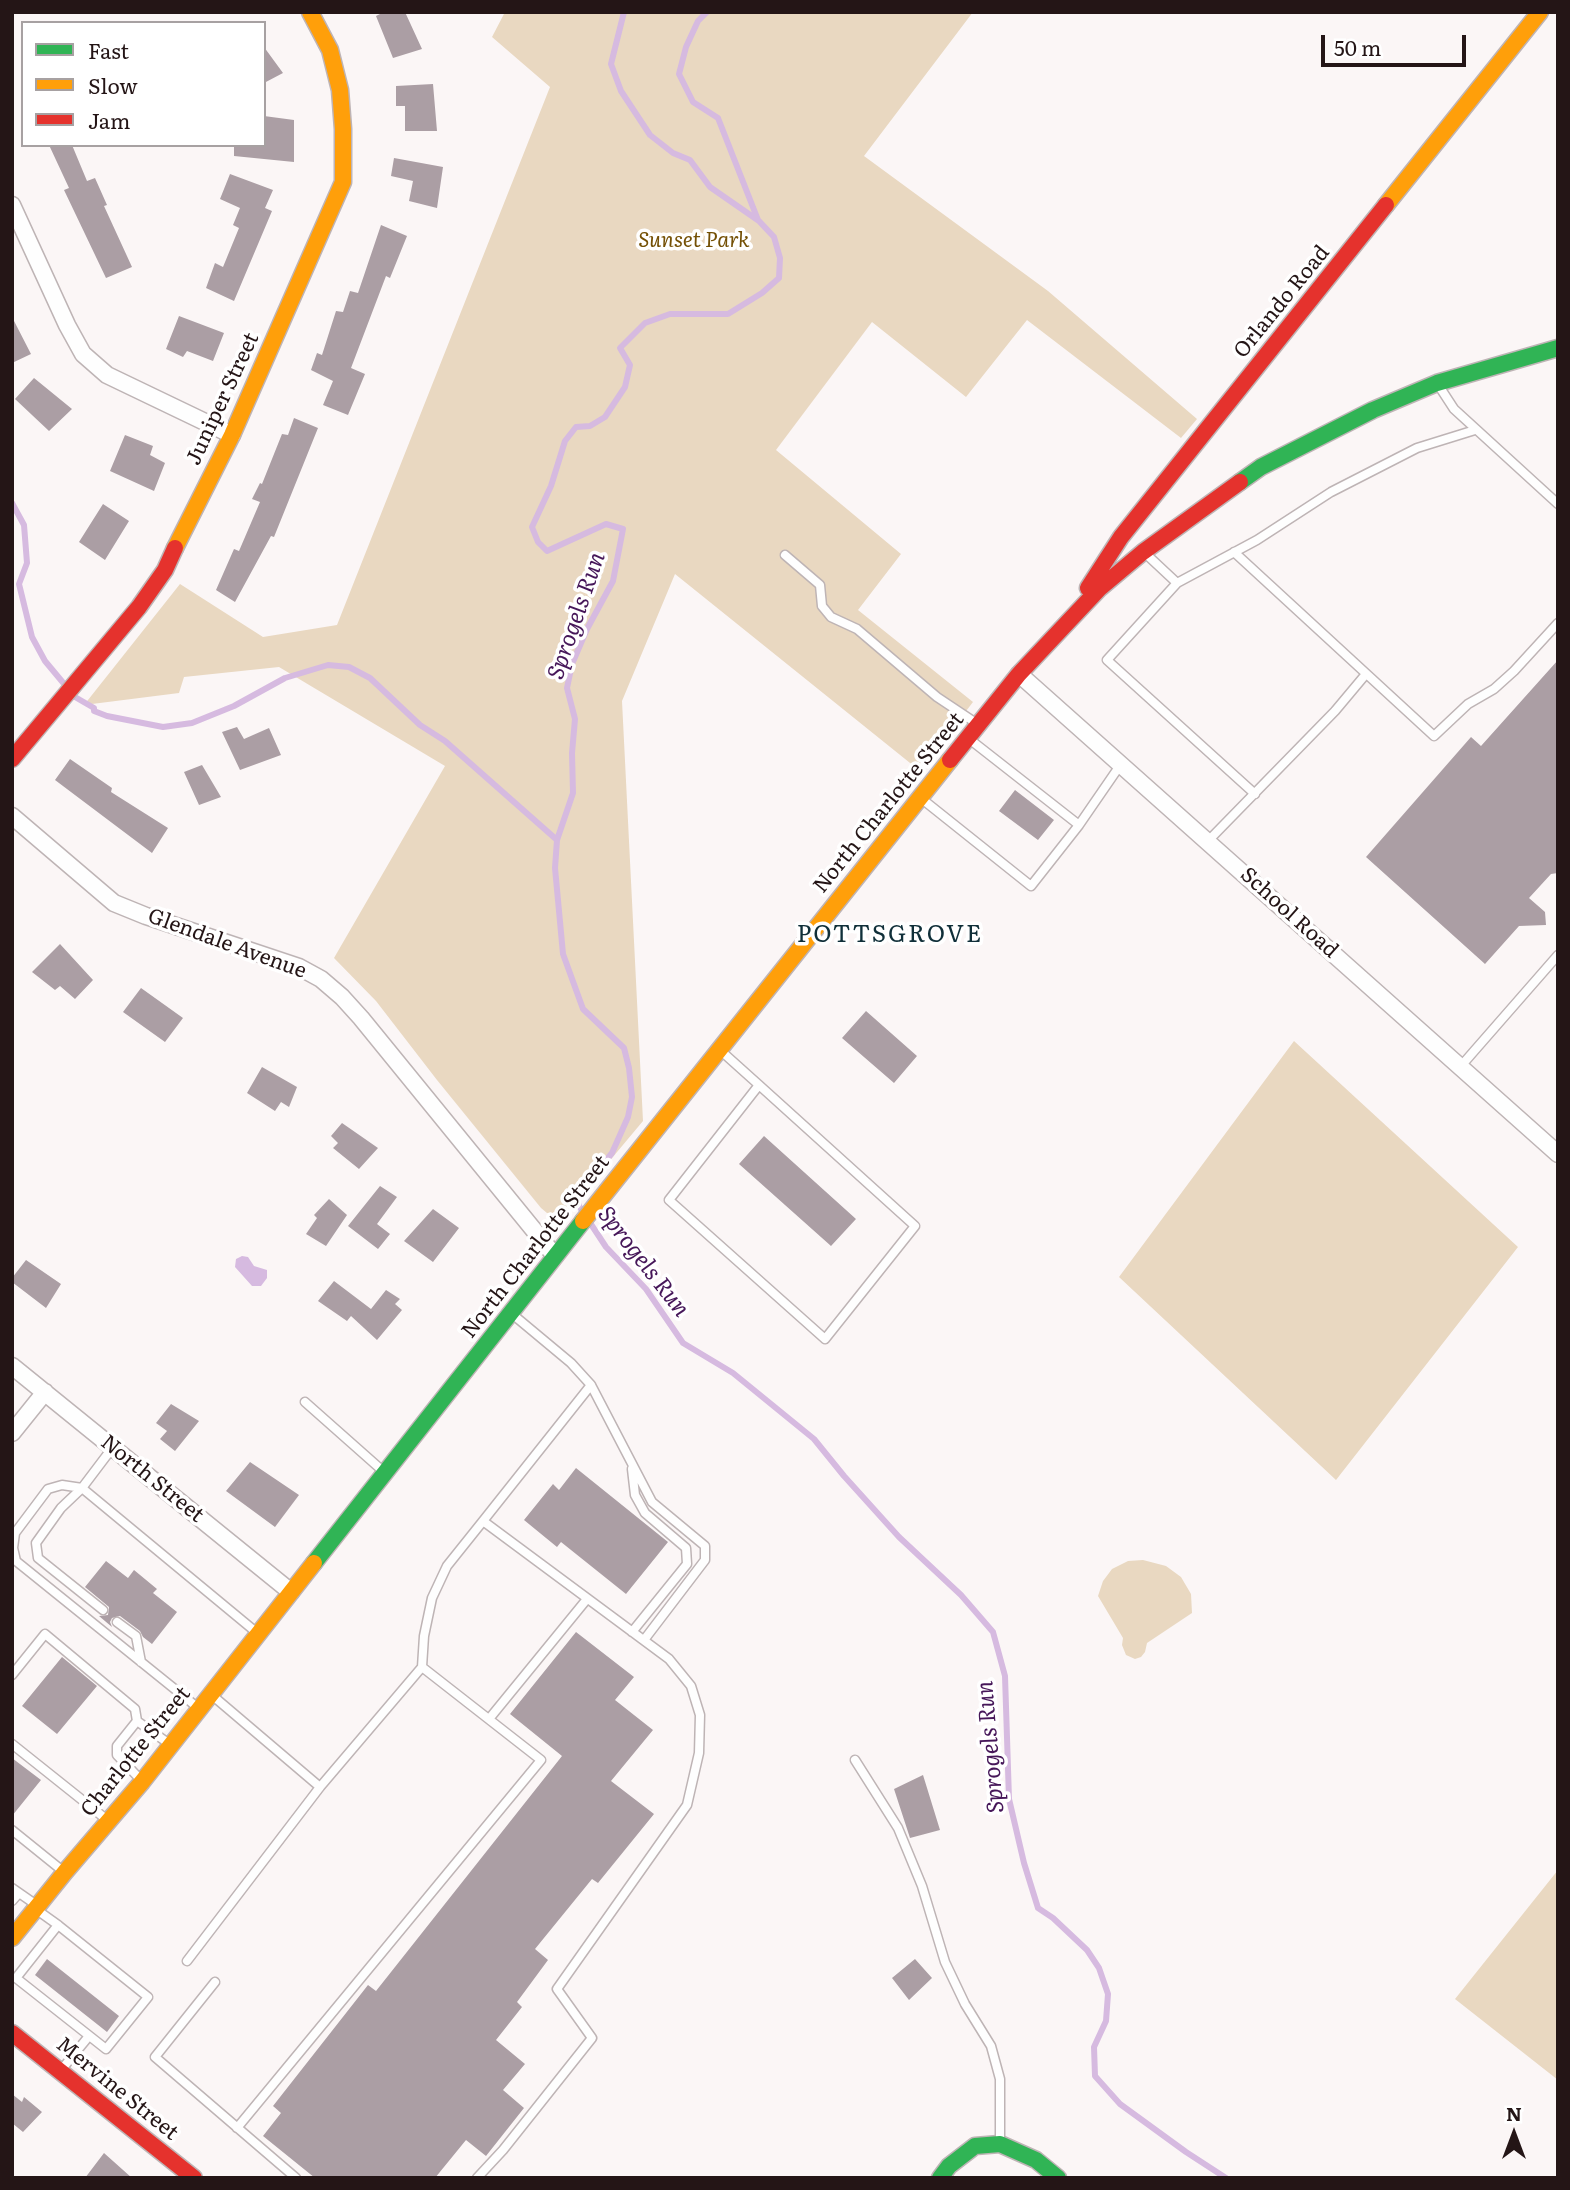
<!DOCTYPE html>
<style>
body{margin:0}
#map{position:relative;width:1570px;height:2190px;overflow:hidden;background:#fbf6f6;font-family:Literata,serif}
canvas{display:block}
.frame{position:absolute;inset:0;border:14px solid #241516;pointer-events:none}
.legend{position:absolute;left:21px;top:21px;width:245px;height:126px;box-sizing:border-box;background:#fff;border:2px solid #a7a1a2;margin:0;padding:9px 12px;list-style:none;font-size:21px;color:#241516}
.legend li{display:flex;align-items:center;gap:14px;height:35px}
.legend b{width:35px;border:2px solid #a7a1a2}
.north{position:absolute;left:1479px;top:2099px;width:70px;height:70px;-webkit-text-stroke:5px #fff;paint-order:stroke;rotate:0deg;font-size:19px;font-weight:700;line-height:28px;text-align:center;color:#241516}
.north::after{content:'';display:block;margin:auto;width:24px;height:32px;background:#241516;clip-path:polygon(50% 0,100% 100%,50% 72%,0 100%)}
.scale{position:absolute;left:1321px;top:35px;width:145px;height:32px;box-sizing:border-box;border:4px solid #241516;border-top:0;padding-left:9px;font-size:21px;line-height:24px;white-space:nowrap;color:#241516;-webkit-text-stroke:5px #fff;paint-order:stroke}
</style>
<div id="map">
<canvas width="1570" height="2190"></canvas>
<div class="frame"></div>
<ul class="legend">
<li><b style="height:9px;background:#30b455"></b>Fast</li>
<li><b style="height:9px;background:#ff9f0a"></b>Slow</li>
<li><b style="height:9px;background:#e5322d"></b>Jam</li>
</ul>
<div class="north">N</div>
<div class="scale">50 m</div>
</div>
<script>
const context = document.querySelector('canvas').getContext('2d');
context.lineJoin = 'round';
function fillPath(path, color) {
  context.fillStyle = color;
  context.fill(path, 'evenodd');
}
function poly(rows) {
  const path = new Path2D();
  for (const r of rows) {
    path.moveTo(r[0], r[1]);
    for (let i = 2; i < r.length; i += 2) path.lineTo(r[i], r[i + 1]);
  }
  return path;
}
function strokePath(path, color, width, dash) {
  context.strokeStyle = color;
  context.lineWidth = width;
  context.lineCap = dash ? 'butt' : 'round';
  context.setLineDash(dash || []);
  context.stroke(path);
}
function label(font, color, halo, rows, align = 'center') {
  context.font = font + ' Literata,serif';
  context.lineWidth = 7;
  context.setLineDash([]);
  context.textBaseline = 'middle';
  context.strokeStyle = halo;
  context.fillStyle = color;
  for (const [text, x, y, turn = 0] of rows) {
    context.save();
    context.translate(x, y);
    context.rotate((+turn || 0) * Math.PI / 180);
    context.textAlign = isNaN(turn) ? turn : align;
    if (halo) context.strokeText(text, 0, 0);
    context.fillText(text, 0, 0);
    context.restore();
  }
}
const green = poly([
 [505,12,973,12,864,156,1048,291,1197,419,1181,438,1027,320,966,397,872,322,776,450,901,554,858,610,973,702,920,771,675,574,622,701,643,1121,566,1213,556,1215,547,1213,541,1208,437,1080,376,1001,334,958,445,766,279,667,184,677,179,693,84,705,180,584,263,637,337,625,550,87,492,37],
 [1294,1041,1518,1247,1336,1480,1119,1277],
 [1143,1560,1166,1566,1181,1577,1191,1594,1192,1613,1147,1643,1145,1652,1141,1657,1135,1659,1126,1655,1122,1645,1123,1638,1098,1596,1103,1581,1112,1569,1128,1561],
 [1558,1870,1558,2080,1455,1999]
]);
const water = poly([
 [242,1256,248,1257,254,1266,267,1270,267,1278,261,1286,252,1286,235,1267,236,1259]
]);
const stream = poly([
 [624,12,611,64,621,91,650,135,673,153,690,160,710,187,759,221,774,237,780,258,779,278,762,293,728,314,670,314,645,323,620,348,630,365,625,387,605,417,590,426,576,427,565,441,551,486,532,527,538,542,547,551,606,524,623,529,613,581,587,629,572,664,567,688,575,719,572,753,573,793,557,840,555,868,563,954,583,1009,624,1048,629,1068,632,1097,628,1117,612,1153,579,1194,579,1206,606,1247,646,1289,683,1343,733,1373,814,1439,844,1476,899,1537,961,1595,993,1632,1005,1676,1009,1799,1024,1863,1038,1908,1053,1918,1087,1950,1099,1968,1108,1994,1106,2021,1094,2047,1095,2076,1120,2104,1186,2152,1226,2178],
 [707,12,698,21,686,47,679,74,693,102,718,118,758,220],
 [12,503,24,525,27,563,19,584,32,637,45,661,75,697,94,708,94,711,107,716,163,727,192,723,234,706,285,678,328,665,349,667,370,678,420,725,445,741,557,840]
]);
const building = poly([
 [384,12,405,12,422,49,393,58,376,16],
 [264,47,283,73,264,83],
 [433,84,437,131,405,131,405,106,396,106,396,86],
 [264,116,294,120,294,162,234,156,234,145,264,145],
 [49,145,72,145,87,181,95,178,107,205,104,206,132,267,106,278,64,190,69,188],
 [394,158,443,167,437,208,409,201,413,181,391,176],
 [230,174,273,190,265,208,272,211,234,301,206,288,215,263,223,267,239,228,233,225,240,208,220,199],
 [381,225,407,236,390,278,386,276,351,368,365,374,348,415,323,405,333,381,311,370,317,353,322,355,336,311,343,312,350,291,358,293],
 [179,316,224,333,213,361,187,351,183,357,166,349],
 [12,317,31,354,12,363],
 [34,378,72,409,49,431,15,399],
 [294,418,318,428,274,537,271,536,235,602,216,590,234,549,239,551,260,502,252,499,260,483,262,484,282,434,288,435],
 [125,435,153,446,150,455,165,463,154,491,110,471],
 [103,504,129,521,105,560,79,542],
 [1558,660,1558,873,1551,874,1529,898,1545,912,1546,925,1519,926,1485,964,1366,857,1471,737,1481,746],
 [237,727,244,739,269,728,281,755,240,770,222,732],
 [70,759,112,788,111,792,168,828,152,853,55,780],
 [202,765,221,797,199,805,184,772],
 [1015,790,1054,820,1038,840,999,811],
 [60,944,93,980,75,999,60,986,55,990,32,972],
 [141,988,183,1018,165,1042,123,1012],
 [866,1011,917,1056,894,1083,842,1038],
 [262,1067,297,1087,289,1107,281,1102,275,1111,247,1093],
 [342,1123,378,1148,359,1169,333,1148,338,1143,331,1136],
 [764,1136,856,1219,831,1246,739,1164],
 [380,1186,397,1197,377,1224,390,1234,378,1249,348,1226],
 [329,1199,347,1215,326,1246,306,1234,317,1218,314,1215],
 [433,1209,459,1228,433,1262,404,1241],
 [26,1260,61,1284,46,1308,12,1282,12,1278],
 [334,1281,371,1309,386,1290,400,1299,395,1304,402,1310,377,1340,351,1316,347,1321,318,1301],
 [171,1404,199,1421,175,1451,160,1439,167,1431,156,1423],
 [250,1462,299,1495,275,1527,226,1491],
 [576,1468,668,1542,626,1594,561,1542,557,1547,524,1520,553,1484,559,1490],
 [106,1561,128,1578,134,1570,157,1589,153,1593,177,1612,152,1644,143,1637,140,1631,120,1616,112,1618,110,1622,112,1627,99,1616,108,1615,109,1607,85,1587],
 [576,1632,634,1677,615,1700,653,1730,611,1781,654,1814,598,1883,592,1879,535,1949,548,1960,517,2002,522,2007,496,2040,525,2064,503,2090,524,2108,486,2156,466,2140,435,2178,315,2178,263,2136,281,2113,273,2106,368,1985,376,1991,562,1756,510,1714],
 [62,1657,97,1686,57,1734,22,1706],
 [12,1758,41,1780,12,1816],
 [923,1775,940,1830,910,1838,894,1789],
 [47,1959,119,2016,107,2032,35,1975],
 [915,1959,932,1978,909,2000,892,1978],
 [12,2094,22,2102,24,2097,42,2112,23,2132,12,2123],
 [104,2153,132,2178,85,2178]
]);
const lane = poly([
 [1439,386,1454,409,1558,504],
 [1234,552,1434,736,1468,704,1494,689,1514,671,1558,623],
 [1146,554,1177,583,1107,660,1255,794],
 [785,555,820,585,822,606,831,617,857,629,937,697,976,723],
 [1177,583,1257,540,1331,492,1417,448,1475,430],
 [968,738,1079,825],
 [922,799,1031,886,1079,825,1121,764],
 [1208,841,1335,711,1366,674],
 [720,1050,759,1085,915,1226,825,1339,669,1200,759,1085],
 [1461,1066,1558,955],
 [591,1385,652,1502,705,1546,705,1560,644,1640],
 [305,1402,384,1472],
 [113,1447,82,1488,256,1632],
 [82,1488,62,1485,48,1489,15,1533,13,1548,16,1561,197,1707],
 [82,1488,61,1508,36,1543,38,1558,103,1610],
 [117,1622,136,1636,141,1662],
 [632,1632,687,1564,686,1548,645,1513,635,1495,632,1469],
 [422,1667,424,1636,432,1598,447,1566,483,1521],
 [12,1675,45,1634,135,1709,137,1721],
 [489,1719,587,1599],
 [12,1744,106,1819],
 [855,1760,898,1828,922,1886,945,1962,965,2004,991,2046,1000,2079,1000,2143],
 [140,1779,117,1755,117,1746,137,1721,168,1743],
 [12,1830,64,1872],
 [12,1888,35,1904],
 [12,1901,19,1893],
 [37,1910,58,1925,148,1997,106,2049,16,1978,58,1925],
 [187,1961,320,1787,213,1696],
 [215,1982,155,2057,296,2178],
 [62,2069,89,2036],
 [237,2128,541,1760,422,1667,320,1787],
 [477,2178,503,2150,592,2038,557,1989,687,1805,699,1753,700,1715,691,1686,669,1659,483,1521,591,1385,571,1363,511,1313]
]);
const street = poly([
 [12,205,67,325,83,354,107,375,232,435],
 [1019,674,1558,1154],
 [12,816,114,903,146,916,299,967,321,979,342,997,361,1018,555,1256],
 [12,1366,291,1592],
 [12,1433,45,1392]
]);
const fast = poly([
 [1240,482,1261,467,1373,410,1437,383,1558,348],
 [314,1563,583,1221],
 [940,2178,949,2166,975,2146,1000,2144,1036,2160,1058,2178]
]);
const slow = poly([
 [1386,205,1540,12],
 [175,548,232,435,343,182,343,129,340,90,330,50,310,12],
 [583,1221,950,760],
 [12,1938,65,1872,142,1782,314,1563]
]);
const jam = poly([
 [1088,588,1121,537,1386,205],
 [12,759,139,607,165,570,175,548],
 [950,760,1019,674,1099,589,1143,552,1240,482],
 [12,2033,194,2178]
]);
const parkNames = [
 ["Sunset Park",694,241]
];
const streetNames = [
 ["Orlando Road",1282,302,-51],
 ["Juniper Street",223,399,-65],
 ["North Charlotte Street",889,803,-51],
 ["School Road",1289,913,42],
 ["Glendale Avenue",227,944,20],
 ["North Charlotte Street",536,1247,-52],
 ["North Street",152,1479,39],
 ["Charlotte Street",136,1752,-51],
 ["Mervine Street",117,2089,39]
];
const waterNames = [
 ["Sprogels Run",577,616,-71],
 ["Sprogels Run",643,1262,52],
 ["Sprogels Run",991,1747,-95]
];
const quarterNames = [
 ["POTTSGROVE",890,935]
];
fillPath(green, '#e9d8c1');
fillPath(water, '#d6bae0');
strokePath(stream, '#d6bae0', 6);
fillPath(building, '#ab9ea4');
strokePath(lane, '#beb4b5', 11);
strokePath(street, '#beb4b5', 19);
strokePath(fast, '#beb4b5', 19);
strokePath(slow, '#beb4b5', 19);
strokePath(jam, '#beb4b5', 19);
strokePath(lane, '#fefefe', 8);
strokePath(street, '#fefefe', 16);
strokePath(fast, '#30b455', 16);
strokePath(slow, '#ff9f0a', 16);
strokePath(jam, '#e5322d', 16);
label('italic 21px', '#745005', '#fff', parkNames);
label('21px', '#241516', '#fff', streetNames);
label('italic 23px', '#461759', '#fff', waterNames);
context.letterSpacing = '2px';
label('24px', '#102f39', '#fff', quarterNames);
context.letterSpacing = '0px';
</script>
